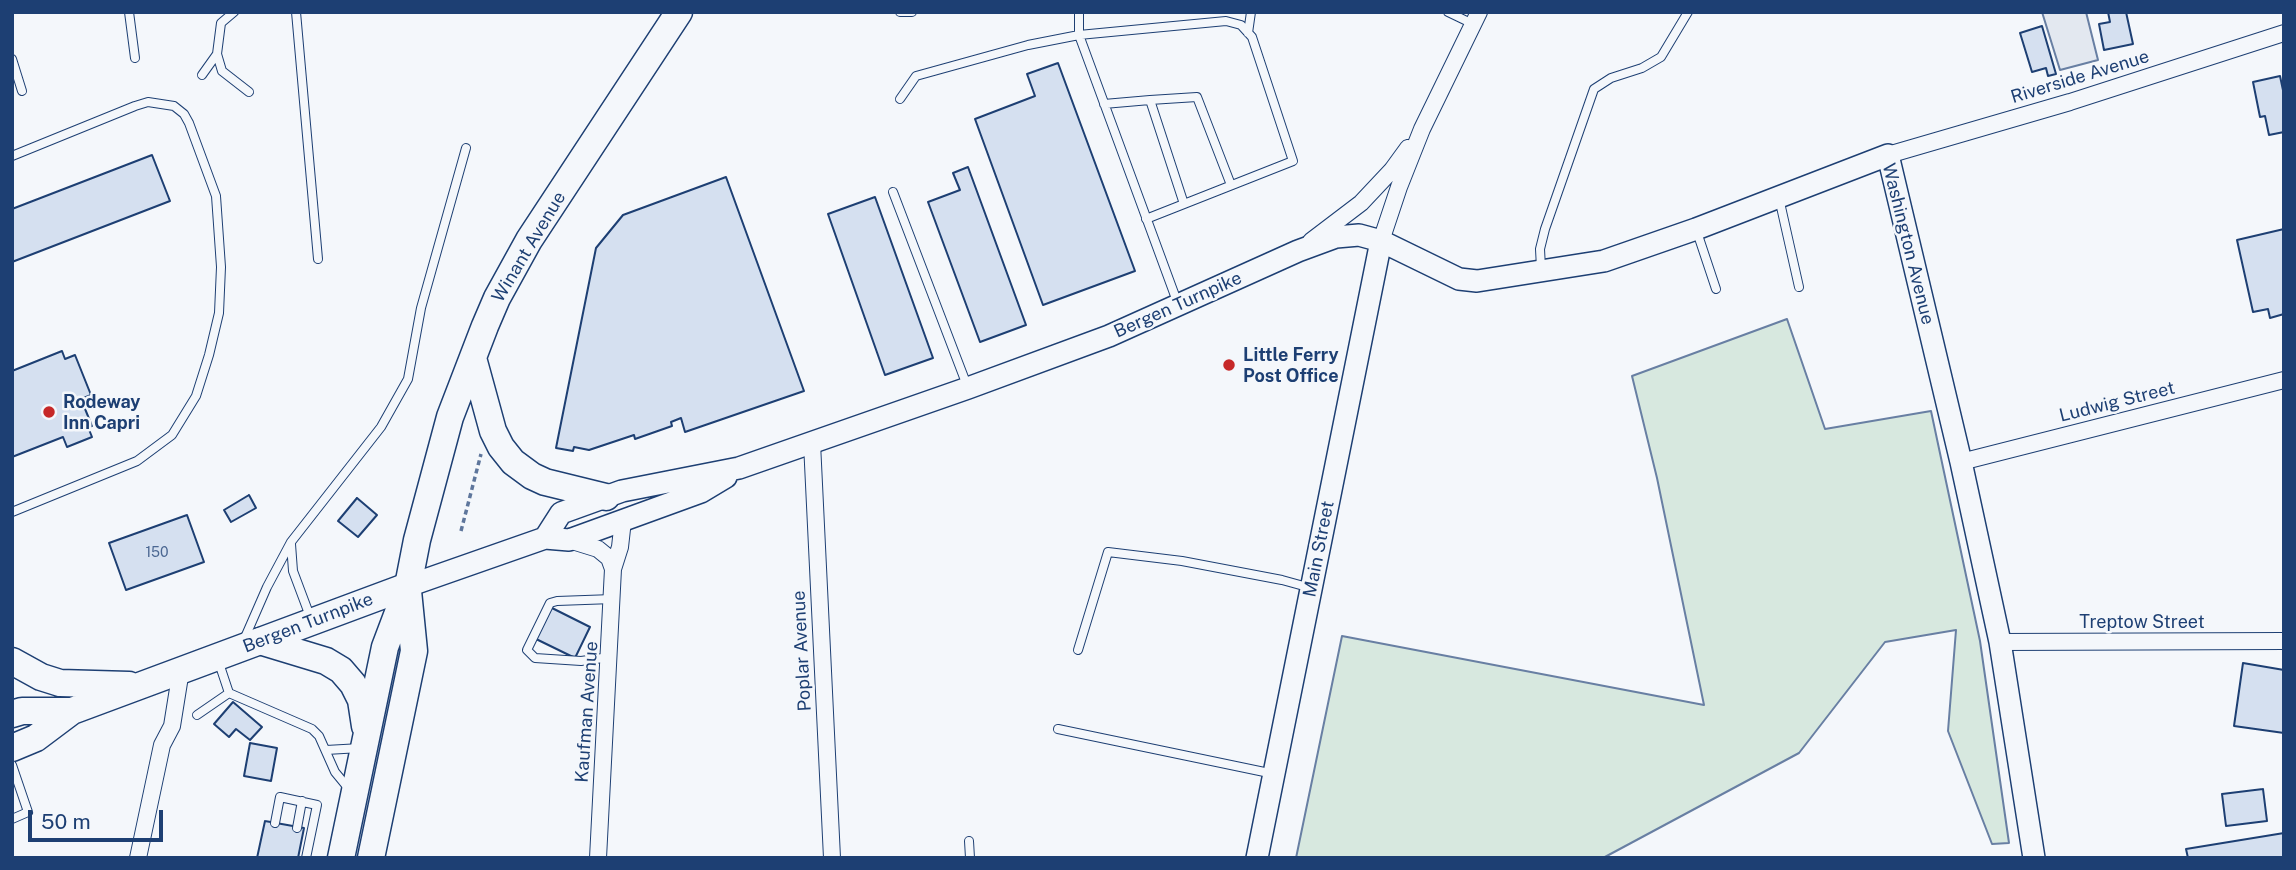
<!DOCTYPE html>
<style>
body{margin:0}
#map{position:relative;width:2296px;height:870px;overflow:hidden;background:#f4f7fb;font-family:"Public Sans",sans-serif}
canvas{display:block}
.frame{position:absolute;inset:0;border:14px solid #1d3f73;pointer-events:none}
.scale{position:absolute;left:28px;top:810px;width:135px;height:32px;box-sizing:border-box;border:4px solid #1d3f73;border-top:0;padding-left:9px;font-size:21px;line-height:24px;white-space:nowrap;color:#1d3f73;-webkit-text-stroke:5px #f4f7fb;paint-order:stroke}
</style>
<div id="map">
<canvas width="2296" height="870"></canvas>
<div class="frame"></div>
<div class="scale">50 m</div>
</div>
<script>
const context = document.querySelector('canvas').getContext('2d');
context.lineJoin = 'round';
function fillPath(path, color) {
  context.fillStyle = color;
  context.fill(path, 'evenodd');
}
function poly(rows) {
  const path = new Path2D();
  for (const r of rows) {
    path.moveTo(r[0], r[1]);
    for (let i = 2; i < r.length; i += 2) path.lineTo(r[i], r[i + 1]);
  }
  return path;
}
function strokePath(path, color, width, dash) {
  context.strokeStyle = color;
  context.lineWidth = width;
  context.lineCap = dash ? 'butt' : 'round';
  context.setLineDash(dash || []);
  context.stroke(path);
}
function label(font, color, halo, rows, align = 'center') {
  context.font = font + ' "Public Sans",sans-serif';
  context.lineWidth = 5;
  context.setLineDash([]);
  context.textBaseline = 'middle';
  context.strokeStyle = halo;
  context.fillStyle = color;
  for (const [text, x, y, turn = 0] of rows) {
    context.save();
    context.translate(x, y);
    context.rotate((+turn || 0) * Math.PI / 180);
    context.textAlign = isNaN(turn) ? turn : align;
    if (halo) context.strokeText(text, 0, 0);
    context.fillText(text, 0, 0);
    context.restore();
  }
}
const green = poly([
 [1787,319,1825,429,1931,411,1980,641,2009,843,1992,844,1948,731,1956,630,1885,642,1799,753,1603,858,1296,858,1342,636,1704,705,1657,478,1632,376,1787,319]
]);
const parking = poly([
 [2042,12,2086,12,2098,60,2060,70,2042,12]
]);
const building = poly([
 [2108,12,2126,12,2133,44,2104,50,2099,24,2110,22,2108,12],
 [2042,26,2056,74,2048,76,2046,68,2032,72,2020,33,2042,26],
 [1058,63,1135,271,1043,305,975,119,1035,96,1027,74,1058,63],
 [2280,76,2284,95,2284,132,2269,135,2265,116,2260,117,2253,82,2280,76],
 [152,155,170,201,12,262,12,209,152,155],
 [968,167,1026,325,980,342,928,202,960,190,953,173,968,167],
 [726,177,804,391,685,432,681,418,671,422,672,426,635,439,634,435,589,450,574,447,573,451,556,448,596,248,623,215,726,177],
 [875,197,933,358,885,375,828,214,875,197],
 [2284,229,2284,314,2270,318,2268,309,2253,312,2237,240,2284,229],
 [62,351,65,359,75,355,91,395,81,399,92,426,88,427,92,437,67,447,63,437,12,457,12,371,62,351],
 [249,495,256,508,231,522,224,510,249,495],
 [357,498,377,515,358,537,338,521,357,498],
 [187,515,204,562,126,590,109,543,187,515],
 [550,607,590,627,575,658,534,638,550,607],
 [2243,663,2284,670,2284,733,2234,726,2243,663],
 [233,702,262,727,250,740,236,729,229,737,214,724,233,702],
 [250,743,277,748,271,781,244,776,250,743],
 [2263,789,2267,821,2226,826,2222,794,2263,789],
 [265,821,304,828,298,858,257,858,265,821],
 [2284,833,2284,858,2188,858,2186,849,2284,833]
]);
const path = poly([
 [461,531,481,454]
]);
const service = poly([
 [129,12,135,58],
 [296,12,318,259],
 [900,12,912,12],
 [1079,12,1079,35,1178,304],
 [1448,12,1473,24],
 [1248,33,1251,12],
 [217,54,222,71,249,92],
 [12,59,22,91],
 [202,75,217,54,221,23,234,12],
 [900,99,916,76,1028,45,1079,35,1226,21,1241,25,1252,37,1293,161,1146,219],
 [1104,104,1150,100],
 [12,156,135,106,148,102,174,106,184,114,189,123,216,196,221,267,219,313,209,355,196,396,172,435,137,461,12,512],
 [893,192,968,388],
 [1779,198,1799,287],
 [1184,204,1150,100,1197,97,1231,185],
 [1697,232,1716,289],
 [1541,268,1540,249,1545,229,1594,89,1611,78,1642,68,1661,57,1688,12],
 [291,544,293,571,311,619],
 [243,642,267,587,291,542,381,427,408,379,421,308,466,148],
 [1078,650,1108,552,1182,561,1282,580,1311,588],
 [610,657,581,661,535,658,527,650,550,603,557,601,613,599],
 [218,660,229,693,312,729,319,736,335,772,349,789],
 [197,715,229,693],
 [1058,729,1274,774],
 [326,750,361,748],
 [12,765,28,812,12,819],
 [275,823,280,797,317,805,306,858],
 [297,828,302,801],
 [969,841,970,858]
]);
const minor = poly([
 [1888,155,2070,102,2284,33],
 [1311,241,1361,203,1392,170,1408,148],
 [1381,241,1399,187,1422,129,1479,12],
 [812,443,832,858],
 [1961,462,2284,380],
 [569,540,598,549,609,558,613,569],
 [2000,642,2284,641],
 [138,858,162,745,172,726,181,670],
 [598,858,613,569,620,547,623,520]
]);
const tertiary = poly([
 [545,538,561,513,622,491,739,468,968,388,1109,336,1298,251,1336,237,1359,235,1381,241,1459,279,1477,281,1604,261,1696,229,1888,155,1961,462,2000,642,2034,858],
 [408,586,545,538,569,540,701,492,726,477],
 [1257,858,1381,241]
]);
const primary = poly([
 [12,661,41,677,60,683,129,685],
 [12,714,22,711,72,711],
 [12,748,36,738,72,711,408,586]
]);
const trunk = poly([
 [473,358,493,431,501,447,513,462,532,476,545,482,606,497],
 [260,641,326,661,341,670,353,684,361,700,365,726],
 [341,858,385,647,408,586,417,540,450,417,485,326,497,298,529,240,679,12],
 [371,858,414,651,408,591]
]);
const markers = [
 [1229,365,7,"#c62828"],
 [49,412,7,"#c62828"]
];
const numberNames = [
 ["150",157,553]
];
const streetNames = [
 ["Riverside Avenue",2080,77,-17],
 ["Washington Avenue",1908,244,76],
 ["Winant Avenue",529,247,-59],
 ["Bergen Turnpike",1178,305,-24],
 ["Ludwig Street",2117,402,-14],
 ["Main Street",1319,549,-79],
 ["Treptow Street",2142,622],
 ["Bergen Turnpike",308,623,-21],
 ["Poplar Avenue",802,651,-93],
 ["Kaufman Avenue",587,712,-86]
];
const poiNames = [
 ["Little Ferry",1243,355],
 ["Post Office",1243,376],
 ["Rodeway",63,402],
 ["Inn Capri",63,423]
];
fillPath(green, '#d7e8df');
strokePath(green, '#687fa3', 2);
fillPath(parking, '#e3e8f0');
strokePath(parking, '#687fa3', 2);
fillPath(building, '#d5e0f0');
strokePath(building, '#1d3f73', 2);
strokePath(service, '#1d3f73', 10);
strokePath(minor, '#1d3f73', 18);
strokePath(tertiary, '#1d3f73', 24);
strokePath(primary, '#1d3f73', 29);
strokePath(trunk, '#1d3f73', 29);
strokePath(path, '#5e769c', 3.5, [5, 3.5]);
strokePath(service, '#f4f7fb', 8);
strokePath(minor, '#f4f7fb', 16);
strokePath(tertiary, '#f4f7fb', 21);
strokePath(primary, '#f4f7fb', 26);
strokePath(trunk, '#f4f7fb', 26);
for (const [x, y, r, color] of markers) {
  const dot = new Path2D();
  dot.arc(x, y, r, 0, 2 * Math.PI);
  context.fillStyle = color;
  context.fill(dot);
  strokePath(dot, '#f4f7fb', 2.5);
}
label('14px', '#4b6792', null, numberNames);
label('18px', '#1d3f73', '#f4f7fb', streetNames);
label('bold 18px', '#1d3f73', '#f4f7fb', poiNames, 'left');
</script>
